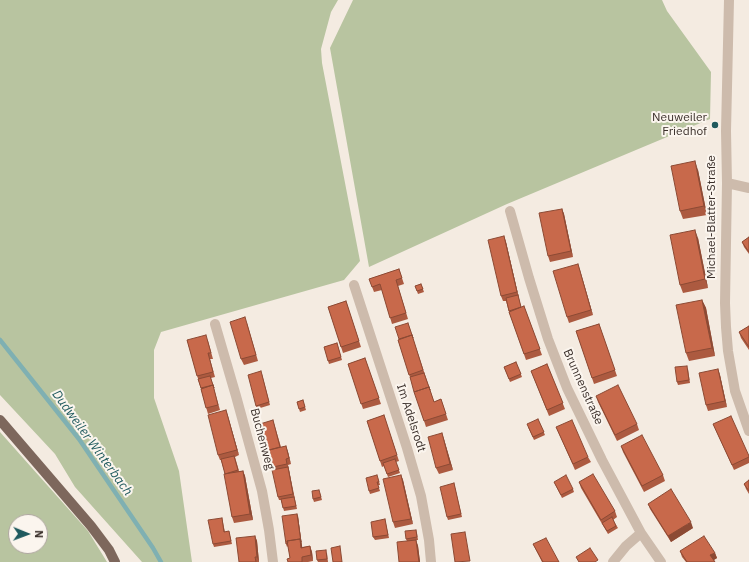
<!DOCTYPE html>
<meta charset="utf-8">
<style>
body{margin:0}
#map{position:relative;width:749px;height:562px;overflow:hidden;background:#f4ebe1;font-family:"IBM Plex Sans",sans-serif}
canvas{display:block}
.north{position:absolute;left:8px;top:514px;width:40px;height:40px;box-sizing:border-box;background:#fbf5ee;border:1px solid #aea6a0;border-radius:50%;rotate:91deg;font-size:11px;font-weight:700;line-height:16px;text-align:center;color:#3b302b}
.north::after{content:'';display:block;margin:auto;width:14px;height:18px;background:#1f5a5e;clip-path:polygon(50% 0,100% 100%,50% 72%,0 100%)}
</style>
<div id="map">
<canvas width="749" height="562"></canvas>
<div class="north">N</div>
</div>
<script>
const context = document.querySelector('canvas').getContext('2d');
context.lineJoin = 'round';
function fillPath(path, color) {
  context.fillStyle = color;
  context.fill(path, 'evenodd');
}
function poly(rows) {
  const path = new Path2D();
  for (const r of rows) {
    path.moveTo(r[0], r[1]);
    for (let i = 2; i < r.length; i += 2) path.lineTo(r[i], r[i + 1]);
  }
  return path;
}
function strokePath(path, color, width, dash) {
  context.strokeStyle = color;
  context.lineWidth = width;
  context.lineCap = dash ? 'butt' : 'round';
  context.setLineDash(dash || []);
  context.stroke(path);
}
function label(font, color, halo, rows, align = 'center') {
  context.font = font + ' "IBM Plex Sans",sans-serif';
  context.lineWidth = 4;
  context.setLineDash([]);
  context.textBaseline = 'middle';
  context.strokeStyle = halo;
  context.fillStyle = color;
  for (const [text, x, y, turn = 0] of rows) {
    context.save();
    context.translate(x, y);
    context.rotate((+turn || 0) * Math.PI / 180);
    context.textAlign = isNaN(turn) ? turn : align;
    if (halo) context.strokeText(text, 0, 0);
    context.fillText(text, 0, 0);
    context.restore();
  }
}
const green = poly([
 [0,0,338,0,331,12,321,49,322,63,360,261,344,280,161,332,154,350,154,398,179,471,192,562,142,562,75,487,55,454,0,395],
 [353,0,662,0,667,11,711,72,710,119,507,204,369,267,330,48],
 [0,432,88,531,107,562,0,562],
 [16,522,40,522,40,546,16,546]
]);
const stream = poly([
 [0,340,79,439,153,548,161,562]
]);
const minor = poly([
 [729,0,726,131,727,183,725,303,726,327,728,351,735,391,749,431],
 [727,183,749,188],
 [510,211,529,278,548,339,567,388,602,460,641,533,661,562],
 [354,285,407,448,421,496,429,540,431,562],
 [215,324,236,396,262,491,269,530,273,562],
 [613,562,626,546,641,533]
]);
const major = poly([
 [0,420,91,526,109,550,115,562]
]);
const wall = poly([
 [698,170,707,215,683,219,680,211],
 [562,209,564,214,573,257,550,262,548,256],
 [504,236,506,242,521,307,524,306,542,355,526,360,509,312,506,301,503,301,501,296],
 [749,237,749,254,744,247,742,242],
 [698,238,708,288,683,293,680,285],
 [578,264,593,315,569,323,567,317],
 [399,269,404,284,398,286,408,319,392,324,382,290,374,292,369,279],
 [421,284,424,292,418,294,415,286],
 [702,300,706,308,715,356,689,361,686,353],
 [346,301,361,347,343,353,328,307],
 [247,323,258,361,244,365,241,359],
 [408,323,434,402,441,399,448,420,426,427,398,340,399,339],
 [599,324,617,376,594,384,576,331],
 [749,326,749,350,741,338,739,332],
 [187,340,208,341,213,359,210,359,215,377,211,378,220,410,208,414],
 [337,343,342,360,329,364,324,347],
 [365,358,381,404,363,409,348,364],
 [516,362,522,377,510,382,504,367],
 [547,364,565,409,549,416,531,371],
 [688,369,690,383,678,385,677,382],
 [718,369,720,375,727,407,708,411,706,405],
 [262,374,270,405,257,409,256,406],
 [596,396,637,424,639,430,617,441,598,402],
 [303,400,306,410,300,412,297,402],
 [226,410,239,455,235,457,239,471,243,471,245,476,253,520,234,523,232,517,225,474,221,460,220,460,218,455],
 [384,415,399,461,396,462,400,473,388,477,384,466,382,467,367,421],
 [538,419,545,435,534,440,528,427],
 [273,420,281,447,286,446,288,452,291,464,288,465,297,509,284,511,281,500,279,500,278,497,274,470,270,456,268,456,267,454],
 [713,424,749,456,749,463,734,470],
 [556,427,588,457,591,462,575,470],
 [442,433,453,470,439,474,436,468],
 [621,446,663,475,665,481,644,492,623,452],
 [401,475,403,480,413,524,395,528,393,522],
 [378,478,380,485,378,485,380,491,370,494,369,491],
 [749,480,749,494,746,489,744,484],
 [554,482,573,489,574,492,562,498],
 [579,482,615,511,617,517,613,520,618,528,608,534,581,488],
 [454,483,462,517,448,520,447,517],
 [320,493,322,500,314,502,313,499],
 [648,504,693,528,671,542,650,509],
 [297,514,298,516,302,547,310,546,312,552,313,561,308,562,288,562,290,558,288,546,287,547,286,544],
 [222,518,225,532,229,531,232,544,214,547,213,544],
 [385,519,389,538,375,540,373,537],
 [416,530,417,533,418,540,416,540,418,546,420,562,399,562,407,541,406,539],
 [255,536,257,541,259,562,239,562],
 [533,544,559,562,542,562],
 [680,551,715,553,717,558,714,560,715,562,686,562,682,557],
 [327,553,328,562,318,562,317,560]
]);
const shadedWall = poly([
 [695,161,698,170,707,215,704,206],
 [562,209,564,214,573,257,571,251],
 [695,230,698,238,708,288,705,279],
 [504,236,506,242,519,298,517,292],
 [578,264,580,270,593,315,591,310],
 [702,300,706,308,715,356,712,348],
 [718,369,720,375,727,407,725,401],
 [226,410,228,416,239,455,237,450],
 [442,433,444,439,453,470,450,464],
 [286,446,288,452,291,464,289,458],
 [286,459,289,470,294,497,293,494,288,467],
 [243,471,245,476,253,520,250,514],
 [401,475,403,480,413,524,411,519],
 [297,514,298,516,303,553,301,548],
 [691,522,693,528,671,542,668,536],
 [255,536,257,541,259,562,257,557],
 [416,540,418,546,420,562,419,562],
 [310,546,312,552,313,561,311,555],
 [715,553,717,558,712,561,710,555]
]);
const building = poly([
 [695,161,704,206,680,211,671,166,695,161],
 [562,209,571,251,548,256,539,213,562,209],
 [695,230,705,279,680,285,670,235,695,230],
 [504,236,517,292,501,296,488,240,504,236],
 [749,237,749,252,742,242,749,237],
 [578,264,591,310,567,317,553,271,578,264],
 [399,269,402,278,396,280,406,313,390,318,380,284,372,287,369,279,399,269],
 [421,284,423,289,417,291,415,286,421,284],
 [518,295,521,307,509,311,506,298,518,295],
 [702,300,712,348,686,353,676,305,702,300],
 [346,301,359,341,341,347,328,307,346,301],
 [524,306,540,349,524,354,509,312,524,306],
 [245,317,256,355,241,359,230,322,245,317],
 [408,323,413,338,412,335,399,339,395,327,408,323],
 [599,324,615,370,592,378,576,331,599,324],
 [749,326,749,347,739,332,749,326],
 [206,335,211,353,208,353,213,372,197,376,187,340,206,335],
 [412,335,423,370,409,375,398,340,412,335],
 [337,343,341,357,328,361,324,347,337,343],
 [365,358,379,398,361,404,348,364,365,358],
 [516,362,521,374,509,379,504,367,516,362],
 [547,364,563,403,547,410,531,371,547,364],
 [687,366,689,380,677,382,675,367,687,366],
 [718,369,725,401,706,405,699,373,718,369],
 [261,371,269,402,256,406,248,375,261,371],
 [424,373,430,390,429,387,414,392,410,377,424,373],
 [210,376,214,388,213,385,201,388,198,379,210,376],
 [213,385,218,405,206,408,201,389,213,385],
 [618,385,637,424,615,435,596,396,618,385],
 [429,387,434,402,441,399,446,414,424,421,414,392,429,387],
 [303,400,305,407,299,409,297,402,303,400],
 [226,410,237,450,218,455,208,415,226,410],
 [384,415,397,455,380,461,367,421,384,415],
 [731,416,749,456,749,457,732,465,713,424,731,416],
 [538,419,544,432,533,437,527,424,538,419],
 [273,420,280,447,269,450,270,453,267,454,260,424,273,420],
 [572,420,588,457,573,464,556,427,572,420],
 [442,433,450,464,436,468,428,437,442,433],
 [642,435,663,475,642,486,621,446,642,435],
 [286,446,289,458,286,459,287,464,273,467,269,450,286,446],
 [234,456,238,470,225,474,221,459,234,456],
 [395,459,399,470,387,474,383,463,395,459],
 [288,467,293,494,278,497,272,470,288,467],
 [243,471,250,514,232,517,224,474,243,471],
 [593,474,615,511,601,520,579,482,593,474],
 [377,475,379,482,377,482,379,488,369,491,366,478,377,475],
 [401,475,411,519,393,522,383,479,401,475],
 [566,475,573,489,561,495,554,482,566,475],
 [749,480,749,491,744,484,749,480],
 [454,483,461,514,447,517,440,487,454,483],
 [671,489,691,522,668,536,648,504,671,489],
 [319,490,321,497,313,499,312,491,319,490],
 [294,497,296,506,283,508,281,499,294,497],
 [297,514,301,542,300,539,287,541,288,543,286,544,282,516,297,514],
 [612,517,616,526,607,531,602,523,612,517],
 [222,518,224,532,229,531,231,541,213,544,208,520,222,518],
 [385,519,388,535,373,537,371,522,385,519],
 [416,530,417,537,406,539,405,531,416,530],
 [465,532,470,561,455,562,451,534,465,532],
 [255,536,257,557,255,557,256,562,239,562,236,538,255,536],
 [704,536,715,553,710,555,715,562,687,562,680,551,704,536],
 [546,538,559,562,543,562,533,544,546,538],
 [300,539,301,548,310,546,311,555,302,557,302,562,288,562,287,559,290,558,287,541,300,539],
 [416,540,419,562,399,562,397,542,416,540],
 [340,546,342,562,333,562,331,548,340,546],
 [590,548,598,560,595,562,579,562,576,557,590,548],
 [326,550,327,559,317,560,316,551,326,550]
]);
const markers = [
 [715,125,4,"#1f5a5e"]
];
const poiNames = [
 ["Neuweiler",707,118],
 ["Friedhof",707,132]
];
const streetNames = [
 ["Michael-Blatter-Straße",712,217,-90],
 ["Brunnenstraße",583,387,66],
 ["Im Adelsrodt",411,418,72],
 ["Buchenweg",262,439,75]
];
const waterNames = [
 ["Dudweiler Winterbach",92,443,54]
];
fillPath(green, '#b8c4a0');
strokePath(stream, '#7fb0b2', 4.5);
strokePath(minor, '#cdbbac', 10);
strokePath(major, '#7d675c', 10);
fillPath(wall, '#ac5a40');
fillPath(shadedWall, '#8c4a34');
fillPath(building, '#c8694b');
strokePath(building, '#8c4a34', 1);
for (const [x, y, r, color] of markers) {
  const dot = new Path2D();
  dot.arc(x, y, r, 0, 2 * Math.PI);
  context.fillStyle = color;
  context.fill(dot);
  strokePath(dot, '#fbf5ee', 1.5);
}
label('12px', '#3b302b', '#fbf5ee', poiNames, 'right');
label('12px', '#3b302b', '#fbf5ee', streetNames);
label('italic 13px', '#1f5a5e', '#fbf5ee', waterNames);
</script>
